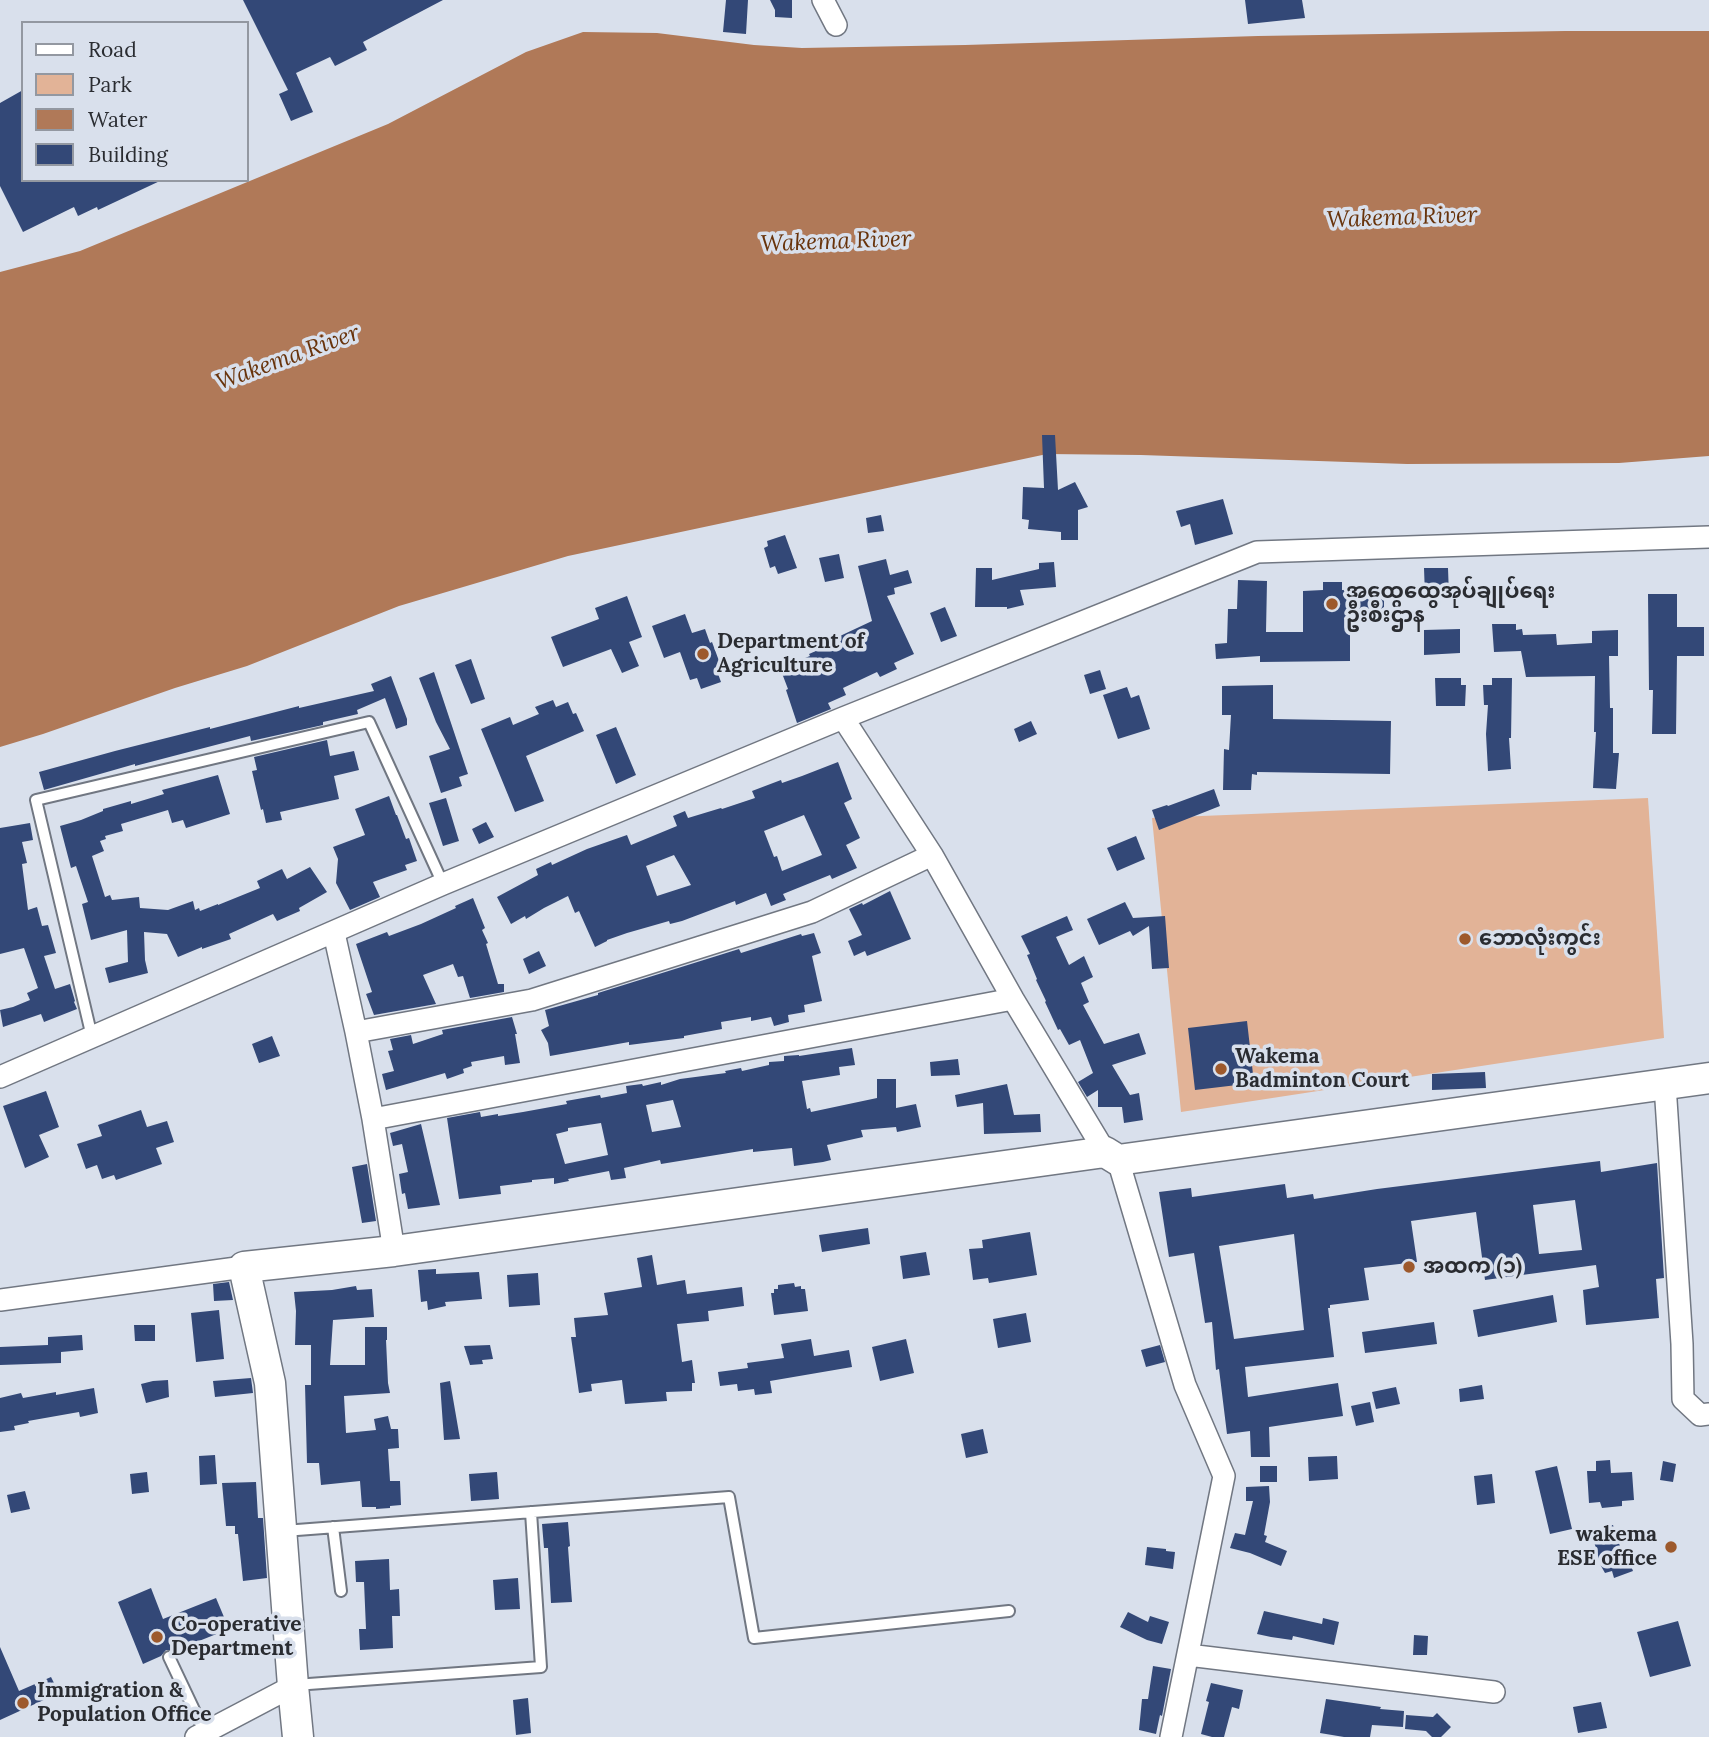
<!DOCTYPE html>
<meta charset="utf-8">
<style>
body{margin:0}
#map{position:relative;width:1709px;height:1737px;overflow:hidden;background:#d9e0ec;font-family:Lora,serif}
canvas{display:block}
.legend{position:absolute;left:21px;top:21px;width:228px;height:161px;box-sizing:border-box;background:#d9e0ec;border:2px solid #9398a1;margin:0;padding:9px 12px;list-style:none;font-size:21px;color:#2a2c31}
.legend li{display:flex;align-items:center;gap:14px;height:35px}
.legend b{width:35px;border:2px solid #9398a1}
</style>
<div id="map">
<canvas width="1709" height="1737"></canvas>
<ul class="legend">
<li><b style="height:9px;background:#fff"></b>Road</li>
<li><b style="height:19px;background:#e2b397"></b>Park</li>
<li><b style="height:19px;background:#b07958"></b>Water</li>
<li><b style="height:19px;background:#334877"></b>Building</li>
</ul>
</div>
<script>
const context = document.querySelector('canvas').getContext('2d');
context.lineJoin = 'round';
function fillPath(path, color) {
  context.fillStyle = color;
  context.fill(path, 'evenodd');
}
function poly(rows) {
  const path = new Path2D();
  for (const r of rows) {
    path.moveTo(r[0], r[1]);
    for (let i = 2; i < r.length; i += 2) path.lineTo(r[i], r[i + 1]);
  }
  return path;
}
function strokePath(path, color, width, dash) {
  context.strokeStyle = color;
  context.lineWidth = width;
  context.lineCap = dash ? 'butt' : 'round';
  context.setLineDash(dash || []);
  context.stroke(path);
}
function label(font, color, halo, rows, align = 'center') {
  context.font = font + ' Lora,"Noto Sans Myanmar",serif';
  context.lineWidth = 7;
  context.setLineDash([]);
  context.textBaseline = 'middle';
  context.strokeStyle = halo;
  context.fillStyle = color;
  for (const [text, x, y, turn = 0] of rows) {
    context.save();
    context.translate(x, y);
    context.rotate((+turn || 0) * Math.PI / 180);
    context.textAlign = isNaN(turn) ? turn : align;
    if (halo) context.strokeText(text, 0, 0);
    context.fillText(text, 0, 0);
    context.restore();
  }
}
const green = poly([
 [1648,798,1664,1038,1181,1112,1152,818]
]);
const water = poly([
 [1565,31,1709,31,1709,456,1619,463,1407,464,1141,455,1047,454,568,556,399,606,247,666,175,688,43,734,0,747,0,272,80,251,388,124,526,52,583,32,657,33,754,45,802,48,965,45,1258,36]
]);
const building = poly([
 [243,0,443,0,363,42,367,50,335,66,330,57,296,73,313,112,291,121,279,94,288,90],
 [726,0,748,0,746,34,723,32],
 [770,0,792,0,792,18,775,17,775,10],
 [1245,0,1302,0,1305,18,1248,24],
 [23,90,23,180,162,180,98,210,97,207,78,216,74,207,23,232,0,186,0,103],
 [1042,435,1055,435,1058,490,1075,482,1088,507,1078,510,1078,540,1061,540,1061,532,1028,529,1029,520,1022,519,1023,487,1044,488],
 [1223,499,1233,534,1195,545,1190,524,1181,527,1176,511],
 [881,515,884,531,868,533,866,518],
 [785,535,797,568,778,574,775,566,770,568,764,548,768,546,767,541],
 [839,554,844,578,825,582,819,558],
 [886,559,890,575,908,570,912,583,894,588,895,594,887,596,914,654,894,663,897,669,880,677,877,672,843,688,846,695,828,703,831,709,797,723,786,690,788,689,780,668,810,656,809,654,841,640,840,636,872,621,858,566],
 [1054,562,1056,587,1020,590,1024,605,1007,609,1007,607,975,607,976,568,992,568,992,580,1039,569,1039,563],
 [1424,568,1448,568,1449,596,1425,596],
 [1238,580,1267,581,1266,632,1303,632,1303,591,1323,590,1323,582,1342,582,1342,590,1384,589,1384,619,1350,619,1350,661,1260,662,1260,656,1216,659,1215,644,1227,643,1228,609,1237,609],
 [1648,594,1677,594,1677,627,1704,627,1704,656,1677,656,1676,734,1652,734,1653,690,1649,690],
 [627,596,642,637,629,642,639,666,622,673,611,649,563,667,551,637,599,619,595,608],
 [945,607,957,636,941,642,930,613],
 [685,614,692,633,705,629,710,643,712,642,722,669,717,671,721,682,701,689,697,678,690,680,680,652,664,658,652,626],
 [1492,624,1516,624,1516,630,1522,629,1523,635,1556,634,1557,645,1592,643,1592,631,1618,630,1618,656,1609,656,1610,708,1613,708,1613,753,1619,753,1616,789,1593,788,1596,732,1594,732,1595,676,1526,677,1521,651,1494,652],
 [1460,629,1460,653,1424,655,1424,630],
 [471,659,485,699,471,704,455,665],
 [1100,670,1106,689,1090,694,1084,675],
 [434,672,468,774,459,777,462,786,441,793,429,756,450,749,436,722,419,678],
 [391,676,407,719,407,725,396,729,385,698,357,710,358,714,323,722,323,725,251,741,250,736,135,766,135,764,44,790,39,772,115,751,210,727,210,729,299,706,299,708,374,691,371,684],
 [1435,678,1461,678,1461,685,1466,685,1465,706,1436,706],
 [1492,678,1512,678,1511,738,1509,738,1511,769,1488,771,1486,734,1488,705,1484,705,1483,685,1492,685],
 [1273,685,1273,719,1391,721,1390,774,1257,772,1257,775,1252,774,1251,790,1223,790,1224,749,1229,750,1231,715,1222,715,1222,686],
 [1127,687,1131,698,1139,695,1150,729,1118,739,1103,695],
 [553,700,556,707,568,702,573,714,576,713,584,731,526,756,544,801,515,812,481,729,510,717,513,725,539,714,535,707],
 [1031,721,1037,734,1019,742,1014,729],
 [616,727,636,775,616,784,596,735],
 [327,740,330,756,354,751,359,770,334,776,339,799,280,812,282,820,266,823,263,809,261,810,252,771,257,770,254,757],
 [838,762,852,799,844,803,860,838,846,845,857,868,832,879,830,875,783,894,786,900,771,906,766,893,736,905,735,901,682,921,670,924,669,921,627,933,607,940,607,941,595,947,579,911,575,913,568,896,544,908,526,919,525,916,511,924,497,897,538,875,536,869,551,862,552,865,587,849,627,835,631,845,677,826,673,816,685,811,688,818,721,808,722,809,755,798,752,791,781,780,782,783,802,776],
 [804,815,822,855,782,871,777,856,774,857,764,831],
 [674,855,691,885,657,896,646,866],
 [218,775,230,814,186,828,183,820,172,823,168,810,121,824,123,831,105,836,106,839,100,841,104,851,92,856,105,897,110,895,112,900,139,897,140,908,168,910,193,901,195,910,199,908,200,911,218,904,218,905,260,888,257,881,282,869,287,879,310,867,327,892,299,908,300,911,277,921,273,914,229,934,231,939,202,949,202,947,178,957,167,934,144,932,145,960,148,973,109,983,105,968,128,962,127,930,91,940,82,904,88,902,76,866,71,868,60,826,81,820,103,811,103,809,131,801,131,804,164,794,162,790],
 [1214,789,1220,806,1159,830,1152,810,1167,805,1168,806],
 [389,796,396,815,397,815,406,839,409,838,417,861,405,865,407,870,373,882,380,897,350,910,336,883,338,859,333,847,365,835,355,809],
 [446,798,459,841,443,846,429,803],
 [486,822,494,837,479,844,472,829],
 [30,823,33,840,22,842,27,863,22,864,28,910,37,907,42,926,48,925,56,953,44,956,55,989,70,984,75,1001,74,1002,77,1009,44,1022,41,1014,3,1027,0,1010,13,1007,30,1000,27,993,38,988,24,948,0,954,0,828],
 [1136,836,1145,859,1117,871,1107,848],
 [890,891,911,939,867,956,865,951,854,956,848,941,862,935,849,909,862,903,863,905],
 [473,898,485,928,482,930,488,943,486,944,498,984,504,984,504,992,470,998,463,976,458,977,453,964,423,975,436,1004,374,1015,366,994,372,992,356,944,387,932,389,936,421,924,456,908,455,906],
 [1125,902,1133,918,1165,916,1169,968,1152,969,1149,926,1133,936,1130,931,1099,945,1087,919],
 [1067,916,1073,930,1056,937,1069,965,1084,956,1093,977,1081,983,1089,1002,1083,1005,1104,1044,1139,1033,1146,1054,1112,1065,1130,1095,1139,1093,1143,1120,1124,1123,1122,1107,1098,1107,1098,1090,1087,1097,1078,1082,1093,1073,1080,1040,1069,1045,1060,1029,1058,1030,1045,1002,1046,1001,1036,980,1037,979,1027,955,1030,954,1021,936],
 [814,933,821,953,812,956,822,1001,804,1005,805,1012,788,1015,789,1022,774,1026,771,1017,751,1021,751,1017,721,1022,722,1029,684,1036,684,1038,629,1045,629,1042,550,1056,548,1043,541,1030,549,1026,545,1010,598,995,598,993,739,949,741,953,801,934,802,936],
 [539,951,546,966,529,974,523,959],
 [512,1017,517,1034,515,1034,520,1063,505,1065,504,1056,471,1062,472,1066,463,1069,464,1073,447,1079,445,1073,386,1090,382,1074,394,1071,388,1051,393,1050,390,1039,411,1035,413,1044,443,1034,442,1030],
 [1247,1021,1254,1083,1195,1090,1188,1028],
 [272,1036,280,1056,259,1063,252,1044],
 [852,1048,855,1065,839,1067,840,1075,802,1081,807,1109,810,1108,811,1112,877,1098,877,1079,896,1079,896,1108,916,1104,921,1127,897,1132,896,1127,861,1130,863,1137,827,1145,831,1160,823,1162,794,1166,792,1148,753,1152,753,1149,661,1164,660,1160,624,1168,626,1178,611,1180,609,1171,568,1179,569,1181,554,1184,554,1178,532,1180,532,1182,500,1186,501,1194,459,1199,447,1118,480,1112,481,1117,498,1114,498,1116,523,1112,567,1104,566,1101,600,1095,601,1098,627,1093,626,1086,642,1084,643,1086,661,1082,661,1085,680,1079,726,1073,725,1071,741,1068,742,1071,769,1065,769,1062,784,1061,784,1056,799,1055,799,1056],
 [673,1100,681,1127,652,1132,646,1105],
 [601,1123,608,1155,565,1164,556,1134,568,1131,568,1128],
 [958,1059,960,1075,931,1076,930,1062],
 [1485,1072,1486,1088,1432,1090,1432,1074],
 [1007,1084,1014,1115,1040,1114,1041,1132,984,1134,983,1103,957,1107,955,1095],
 [46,1091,59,1127,39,1135,49,1157,25,1168,3,1106],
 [141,1110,147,1127,167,1121,174,1142,156,1148,162,1164,116,1180,114,1175,102,1179,97,1165,86,1169,77,1144,102,1136,98,1125],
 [421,1124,440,1205,408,1209,405,1193,402,1194,399,1174,408,1172,402,1144,393,1146,390,1133],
 [1600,1161,1601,1172,1657,1163,1664,1278,1656,1279,1659,1318,1586,1325,1583,1290,1599,1287,1596,1265,1485,1280,1476,1212,1411,1221,1417,1262,1364,1268,1369,1300,1330,1305,1330,1308,1328,1308,1334,1357,1245,1367,1248,1397,1338,1383,1343,1416,1269,1427,1270,1457,1251,1457,1250,1431,1227,1434,1219,1369,1216,1370,1212,1322,1205,1323,1194,1253,1169,1257,1159,1192,1191,1188,1192,1197,1285,1184,1287,1198,1313,1194,1314,1199,1377,1189],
 [1575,1200,1582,1250,1539,1254,1533,1205],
 [1294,1234,1304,1330,1234,1339,1219,1246],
 [367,1164,376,1221,362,1223,352,1167],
 [868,1228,870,1244,822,1252,819,1235],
 [1030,1232,1037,1275,989,1283,988,1278,973,1280,969,1249,983,1248,982,1240],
 [926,1252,930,1275,903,1279,900,1256],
 [652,1255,657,1285,685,1280,687,1294,742,1287,744,1306,708,1311,709,1321,677,1324,682,1362,692,1360,695,1383,692,1383,692,1391,666,1392,667,1401,625,1404,622,1380,591,1384,592,1391,579,1393,571,1337,576,1337,574,1318,608,1315,604,1293,642,1287,637,1258],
 [436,1269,436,1274,479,1272,482,1299,445,1302,446,1306,428,1310,427,1301,421,1302,418,1270],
 [538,1273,540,1305,509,1307,507,1275],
 [229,1282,233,1300,214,1301,213,1284],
 [794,1283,795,1287,801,1286,801,1289,805,1289,808,1311,774,1315,771,1293,774,1293,774,1289,778,1289,778,1285],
 [356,1286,357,1290,372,1289,374,1317,333,1320,330,1365,365,1365,365,1327,387,1327,387,1340,386,1340,388,1383,390,1393,344,1396,346,1433,376,1430,374,1419,388,1416,391,1429,398,1429,399,1448,388,1449,390,1481,400,1481,401,1505,390,1506,390,1508,376,1509,376,1507,362,1507,360,1481,321,1485,319,1463,307,1463,305,1385,311,1385,311,1345,295,1345,296,1311,294,1292,332,1290],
 [1553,1295,1557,1322,1478,1337,1473,1310],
 [219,1310,224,1359,196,1362,191,1313],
 [1026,1313,1031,1342,998,1348,993,1319],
 [1434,1322,1437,1344,1365,1353,1362,1332],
 [134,1325,155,1325,155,1341,135,1341],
 [82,1335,83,1350,61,1352,61,1363,0,1365,0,1347,48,1345,48,1337],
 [811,1339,814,1356,849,1350,852,1367,770,1381,772,1393,755,1395,754,1389,738,1391,737,1384,720,1386,718,1372,748,1368,747,1363,784,1358,781,1344],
 [906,1339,914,1373,880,1381,872,1347],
 [490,1345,493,1359,482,1360,483,1364,470,1365,464,1346],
 [1160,1345,1165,1362,1146,1367,1141,1350],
 [251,1378,253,1393,215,1397,213,1381],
 [168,1380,169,1397,146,1403,141,1384,153,1381],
 [450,1381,460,1439,444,1440,440,1383],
 [1482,1385,1484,1399,1460,1402,1459,1389],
 [1396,1387,1400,1404,1376,1409,1372,1392],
 [94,1388,98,1413,80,1417,79,1412,28,1421,29,1423,14,1426,15,1430,0,1432,0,1398,21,1393,23,1398,56,1392,56,1395],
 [1370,1402,1374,1422,1356,1426,1351,1406],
 [983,1429,988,1453,966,1458,961,1434],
 [215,1455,217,1484,200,1485,199,1456],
 [1337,1456,1338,1479,1309,1481,1308,1457],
 [1610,1460,1611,1473,1632,1472,1634,1500,1622,1501,1622,1506,1602,1508,1600,1502,1589,1503,1587,1471,1596,1471,1596,1461],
 [1663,1461,1676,1464,1673,1482,1660,1480],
 [1260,1466,1277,1466,1277,1482,1260,1482],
 [1557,1466,1572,1529,1550,1534,1535,1471],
 [147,1472,149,1492,132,1494,130,1474],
 [497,1472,499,1499,471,1501,469,1474],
 [1492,1474,1495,1503,1477,1505,1474,1476],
 [256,1482,258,1518,263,1518,267,1578,243,1581,238,1534,235,1534,235,1526,226,1526,222,1483],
 [1269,1486,1270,1502,1264,1535,1267,1536,1265,1542,1287,1551,1281,1566,1250,1553,1230,1548,1235,1533,1245,1535,1253,1501,1246,1501,1246,1487],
 [25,1491,30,1509,11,1513,7,1495],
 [568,1522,570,1546,568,1547,572,1602,551,1603,548,1548,544,1548,542,1524],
 [1613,1525,1621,1549,1624,1548,1633,1571,1614,1578,1612,1571,1605,1573,1601,1566,1591,1531],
 [1147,1547,1166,1549,1166,1551,1175,1552,1173,1569,1145,1565],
 [389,1559,390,1590,399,1589,400,1616,392,1616,393,1648,360,1650,359,1629,366,1629,364,1582,356,1582,355,1561],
 [518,1578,520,1609,495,1610,493,1580],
 [151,1588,163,1619,216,1598,229,1629,174,1651,166,1650,161,1656,143,1664,118,1602],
 [1264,1611,1322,1624,1323,1618,1339,1622,1334,1645,1293,1636,1292,1640,1271,1637,1257,1634],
 [1128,1612,1148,1622,1150,1616,1169,1622,1162,1644,1147,1640,1120,1627],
 [1678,1621,1691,1666,1650,1677,1637,1632],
 [1414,1635,1428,1636,1427,1655,1413,1655],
 [0,1647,19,1691,51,1677,59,1693,0,1720],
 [1153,1666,1171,1669,1162,1716,1160,1715,1156,1734,1139,1730,1142,1699,1148,1699],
 [1211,1683,1243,1690,1239,1709,1232,1707,1224,1737,1212,1737,1201,1734,1209,1702,1206,1701],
 [528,1698,531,1733,516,1735,513,1700],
 [1326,1699,1381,1707,1380,1709,1404,1711,1403,1727,1372,1725,1370,1737,1344,1737,1320,1733],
 [1601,1702,1607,1728,1578,1733,1573,1707],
 [1437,1713,1451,1727,1441,1737,1432,1737,1426,1731,1405,1729,1406,1715,1433,1717]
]);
const lane = poly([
 [92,1037,36,800,369,722,443,884],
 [333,1527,341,1591],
 [284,1531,729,1497,754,1638,1009,1611],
 [169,1657,205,1733],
 [295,1685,541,1667,531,1512]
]);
const street = poly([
 [823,0,836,25],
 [843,718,932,855,1013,999,1105,1152],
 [334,933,356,1032,373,1119,394,1251],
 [356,1032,532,1000,812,912,932,855],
 [0,1077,443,884,843,718,1257,552,1709,537],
 [1665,1085,1682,1344,1683,1399,1700,1415,1709,1414],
 [373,1119,1013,999],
 [1118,1160,1185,1385,1224,1476,1171,1737],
 [0,1300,244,1267],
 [1188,1655,1494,1692],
 [196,1737,293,1686]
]);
const secondary = poly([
 [298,1737,293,1686,270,1383,244,1267,394,1251,1105,1152,1118,1160,1709,1078]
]);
const markers = [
 [1332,604,7,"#9d592c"],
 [703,654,7,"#9d592c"],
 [1465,939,7,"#9d592c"],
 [1221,1069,7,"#9d592c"],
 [1409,1267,7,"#9d592c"],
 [1671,1547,7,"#9d592c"],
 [157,1637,7,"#9d592c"],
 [23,1703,7,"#9d592c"]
];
const poiNames = [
 ["အထွေထွေအုပ်ချုပ်ရေး",1346,592],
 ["ဦးစီးဌာန",1346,616],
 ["Department of",717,642],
 ["Agriculture",717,666],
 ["ဘောလုံးကွင်း",1479,939],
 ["Wakema",1235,1057],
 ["Badminton Court",1235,1081],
 ["အထက (၁)",1423,1267],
 ["wakema",1657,1535,"right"],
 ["ESE office",1657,1559,"right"],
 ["Co-operative",171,1625],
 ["Department",171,1649],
 ["Immigration &",37,1691],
 ["Population Office",37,1715]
];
const waterNames = [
 ["Wakema River",1402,218,-2],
 ["Wakema River",836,242,-2],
 ["Wakema River",288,358,-20]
];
fillPath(green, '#e2b397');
fillPath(water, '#b07958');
fillPath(building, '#334877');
strokePath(lane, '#717782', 14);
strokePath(street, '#717782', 24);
strokePath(secondary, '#717782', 33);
strokePath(lane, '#fff', 10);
strokePath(street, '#fff', 21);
strokePath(secondary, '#fff', 30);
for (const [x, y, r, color] of markers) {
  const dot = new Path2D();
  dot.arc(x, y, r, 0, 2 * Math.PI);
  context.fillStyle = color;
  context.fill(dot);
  strokePath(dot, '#d9e0ec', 2.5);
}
label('bold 21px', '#2a2c31', '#d9e0ec', poiNames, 'left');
label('italic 23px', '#68330b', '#d9e0ec', waterNames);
</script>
